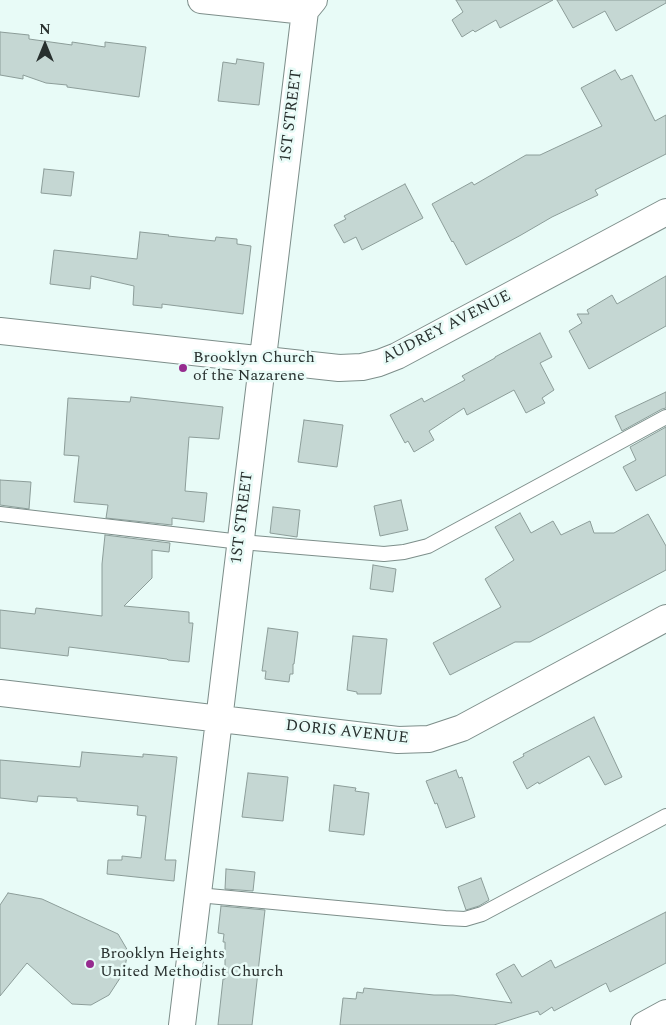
<!DOCTYPE html>
<style>
body{margin:0}
#map{position:relative;width:666px;height:1025px;overflow:hidden;background:#e8fbf7;font-family:Spectral,serif}
canvas{display:block}
.north{position:absolute;left:20px;top:20px;width:50px;height:50px;-webkit-text-stroke:4px #e8fbf7;paint-order:stroke;rotate:0deg;font-size:14px;font-weight:700;line-height:20px;text-align:center;color:#28302e}
.north::after{content:'';display:block;margin:auto;width:18px;height:22px;background:#28302e;clip-path:polygon(50% 0,100% 100%,50% 72%,0 100%)}
</style>
<div id="map">
<canvas width="666" height="1025"></canvas>
<div class="north">N</div>
</div>
<script>
const context = document.querySelector('canvas').getContext('2d');
context.lineJoin = 'round';
function fillPath(path, color) {
  context.fillStyle = color;
  context.fill(path, 'evenodd');
}
function poly(rows) {
  const path = new Path2D();
  for (const r of rows) {
    path.moveTo(r[0], r[1]);
    for (let i = 2; i < r.length; i += 2) path.lineTo(r[i], r[i + 1]);
  }
  return path;
}
function strokePath(path, color, width, dash) {
  context.strokeStyle = color;
  context.lineWidth = width;
  context.lineCap = dash ? 'butt' : 'round';
  context.setLineDash(dash || []);
  context.stroke(path);
}
function label(font, color, halo, rows, align = 'center') {
  context.font = font + ' Spectral,serif';
  context.lineWidth = 5;
  context.setLineDash([]);
  context.textBaseline = 'middle';
  context.strokeStyle = halo;
  context.fillStyle = color;
  for (const [text, x, y, turn = 0] of rows) {
    context.save();
    context.translate(x, y);
    context.rotate((+turn || 0) * Math.PI / 180);
    context.textAlign = isNaN(turn) ? turn : align;
    if (halo) context.strokeText(text, 0, 0);
    context.fillText(text, 0, 0);
    context.restore();
  }
}
const building = poly([
 [456,0,553,0,500,28,496,20,475,32,473,30,462,37,452,20,463,12,456,0],
 [557,0,666,0,666,3,616,31,605,11,573,28,557,0],
 [0,32,29,35,29,39,72,45,72,42,105,47,105,42,146,47,139,97,67,87,67,85,46,83,23,75,23,79,0,75,0,32],
 [237,59,264,63,259,105,218,101,223,62,236,64,237,59],
 [615,70,621,80,632,75,655,121,666,115,666,154,595,190,598,195,552,217,521,235,466,265,453,241,452,242,432,204,472,182,474,185,526,155,540,155,602,126,581,88,615,70],
 [44,169,74,172,71,196,41,193,44,169],
 [405,184,423,218,362,250,356,237,344,243,334,225,346,219,344,216,405,184],
 [140,232,169,235,168,236,215,241,216,237,237,239,237,244,251,246,243,314,162,304,162,308,133,305,134,286,91,276,90,289,50,284,54,250,137,259,140,232],
 [666,276,666,326,589,369,569,331,582,323,577,314,589,314,587,310,612,295,617,304,666,276],
 [540,333,552,357,540,363,554,390,542,398,545,403,526,413,514,390,467,415,464,408,429,431,434,440,414,452,408,441,405,443,390,415,422,398,424,402,465,380,462,376,495,358,495,357,540,333],
 [666,392,666,408,662,409,622,431,615,416,666,392],
 [131,397,223,407,219,439,189,437,185,491,207,493,204,522,172,518,172,525,106,518,108,505,74,502,79,456,64,455,68,398,130,402,131,397],
 [304,420,343,425,337,467,298,462,304,420],
 [666,427,666,475,636,491,623,467,636,460,630,447,666,427],
 [0,480,31,482,29,509,0,505,0,480],
 [401,500,408,530,380,536,374,506,401,500],
 [273,507,300,510,297,537,270,533,273,507],
 [520,513,531,533,553,521,561,535,590,521,594,533,614,533,648,514,666,546,666,570,530,642,515,642,450,675,433,643,501,607,485,579,514,560,495,527,520,513],
 [105,535,170,543,169,552,152,550,152,578,124,606,189,612,189,623,193,623,189,662,168,660,167,659,69,647,68,656,0,648,0,610,35,614,36,608,102,616,102,564,105,535],
 [373,565,396,569,393,592,370,589,373,565],
 [268,628,298,632,294,664,293,664,293,674,290,674,289,682,265,679,266,671,262,671,268,628],
 [353,636,387,639,381,694,357,694,357,692,347,690,353,636],
 [594,717,622,777,605,785,589,756,539,784,538,782,527,789,513,762,524,756,523,754,594,717],
 [82,752,143,757,143,754,177,757,165,860,176,860,174,881,107,874,108,860,122,860,122,856,141,858,146,816,137,815,138,806,77,801,77,798,38,796,37,802,0,798,0,760,80,767,82,752],
 [456,770,459,778,462,777,475,817,446,828,437,803,435,804,426,781,456,770],
 [248,773,288,777,283,821,242,817,248,773],
 [334,785,356,788,355,791,369,793,364,835,329,831,334,785],
 [226,869,255,872,253,891,225,889,226,869],
 [481,878,489,900,479,906,466,910,458,887,481,878],
 [8,893,42,899,118,934,128,951,124,972,109,995,91,1005,72,1004,27,963,0,996,0,905,8,893],
 [221,906,265,910,252,1025,218,1025,223,979,225,979,225,942,223,942,224,934,218,933,221,906],
 [666,912,666,963,610,992,606,983,554,1011,552,1007,540,1015,538,1011,494,1025,340,1025,343,998,356,999,357,992,363,993,364,988,434,995,453,995,512,1003,496,974,514,964,522,977,551,960,555,968,666,912]
]);
const lane = poly([
 [0,514,241,542,384,554,404,552,428,546,666,417],
 [198,895,445,918,465,919,482,914,666,816]
]);
const street = poly([
 [201,0,305,11,314,0],
 [0,331,339,368,362,367,379,363,397,356,666,212],
 [0,693,398,740,429,739,462,728,666,618],
 [182,1025,305,11],
 [644,1025,666,1013]
]);
const markers = [
 [183,368,5,"#962c8f"],
 [90,964,5,"#962c8f"]
];
const streetNames = [
 ["1ST STREET",292,116,-83],
 ["AUDREY AVENUE",447,328,-27],
 ["1ST STREET",243,518,-83],
 ["DORIS AVENUE",347,733,6]
];
const poiNames = [
 ["Brooklyn Church",193,359],
 ["of the Nazarene",193,377],
 ["Brooklyn Heights",100,955],
 ["United Methodist Church",100,973]
];
fillPath(building, '#c5d7d3');
strokePath(building, '#8c9d99', 1);
strokePath(lane, '#7d8e8a', 16);
strokePath(street, '#7d8e8a', 28);
strokePath(lane, '#fff', 14);
strokePath(street, '#fff', 26);
for (const [x, y, r, color] of markers) {
  const dot = new Path2D();
  dot.arc(x, y, r, 0, 2 * Math.PI);
  context.fillStyle = color;
  context.fill(dot);
  strokePath(dot, '#e8fbf7', 2);
}
label('16px', '#28302e', '#e8fbf7', streetNames);
label('16px', '#28302e', '#e8fbf7', poiNames, 'left');
</script>
